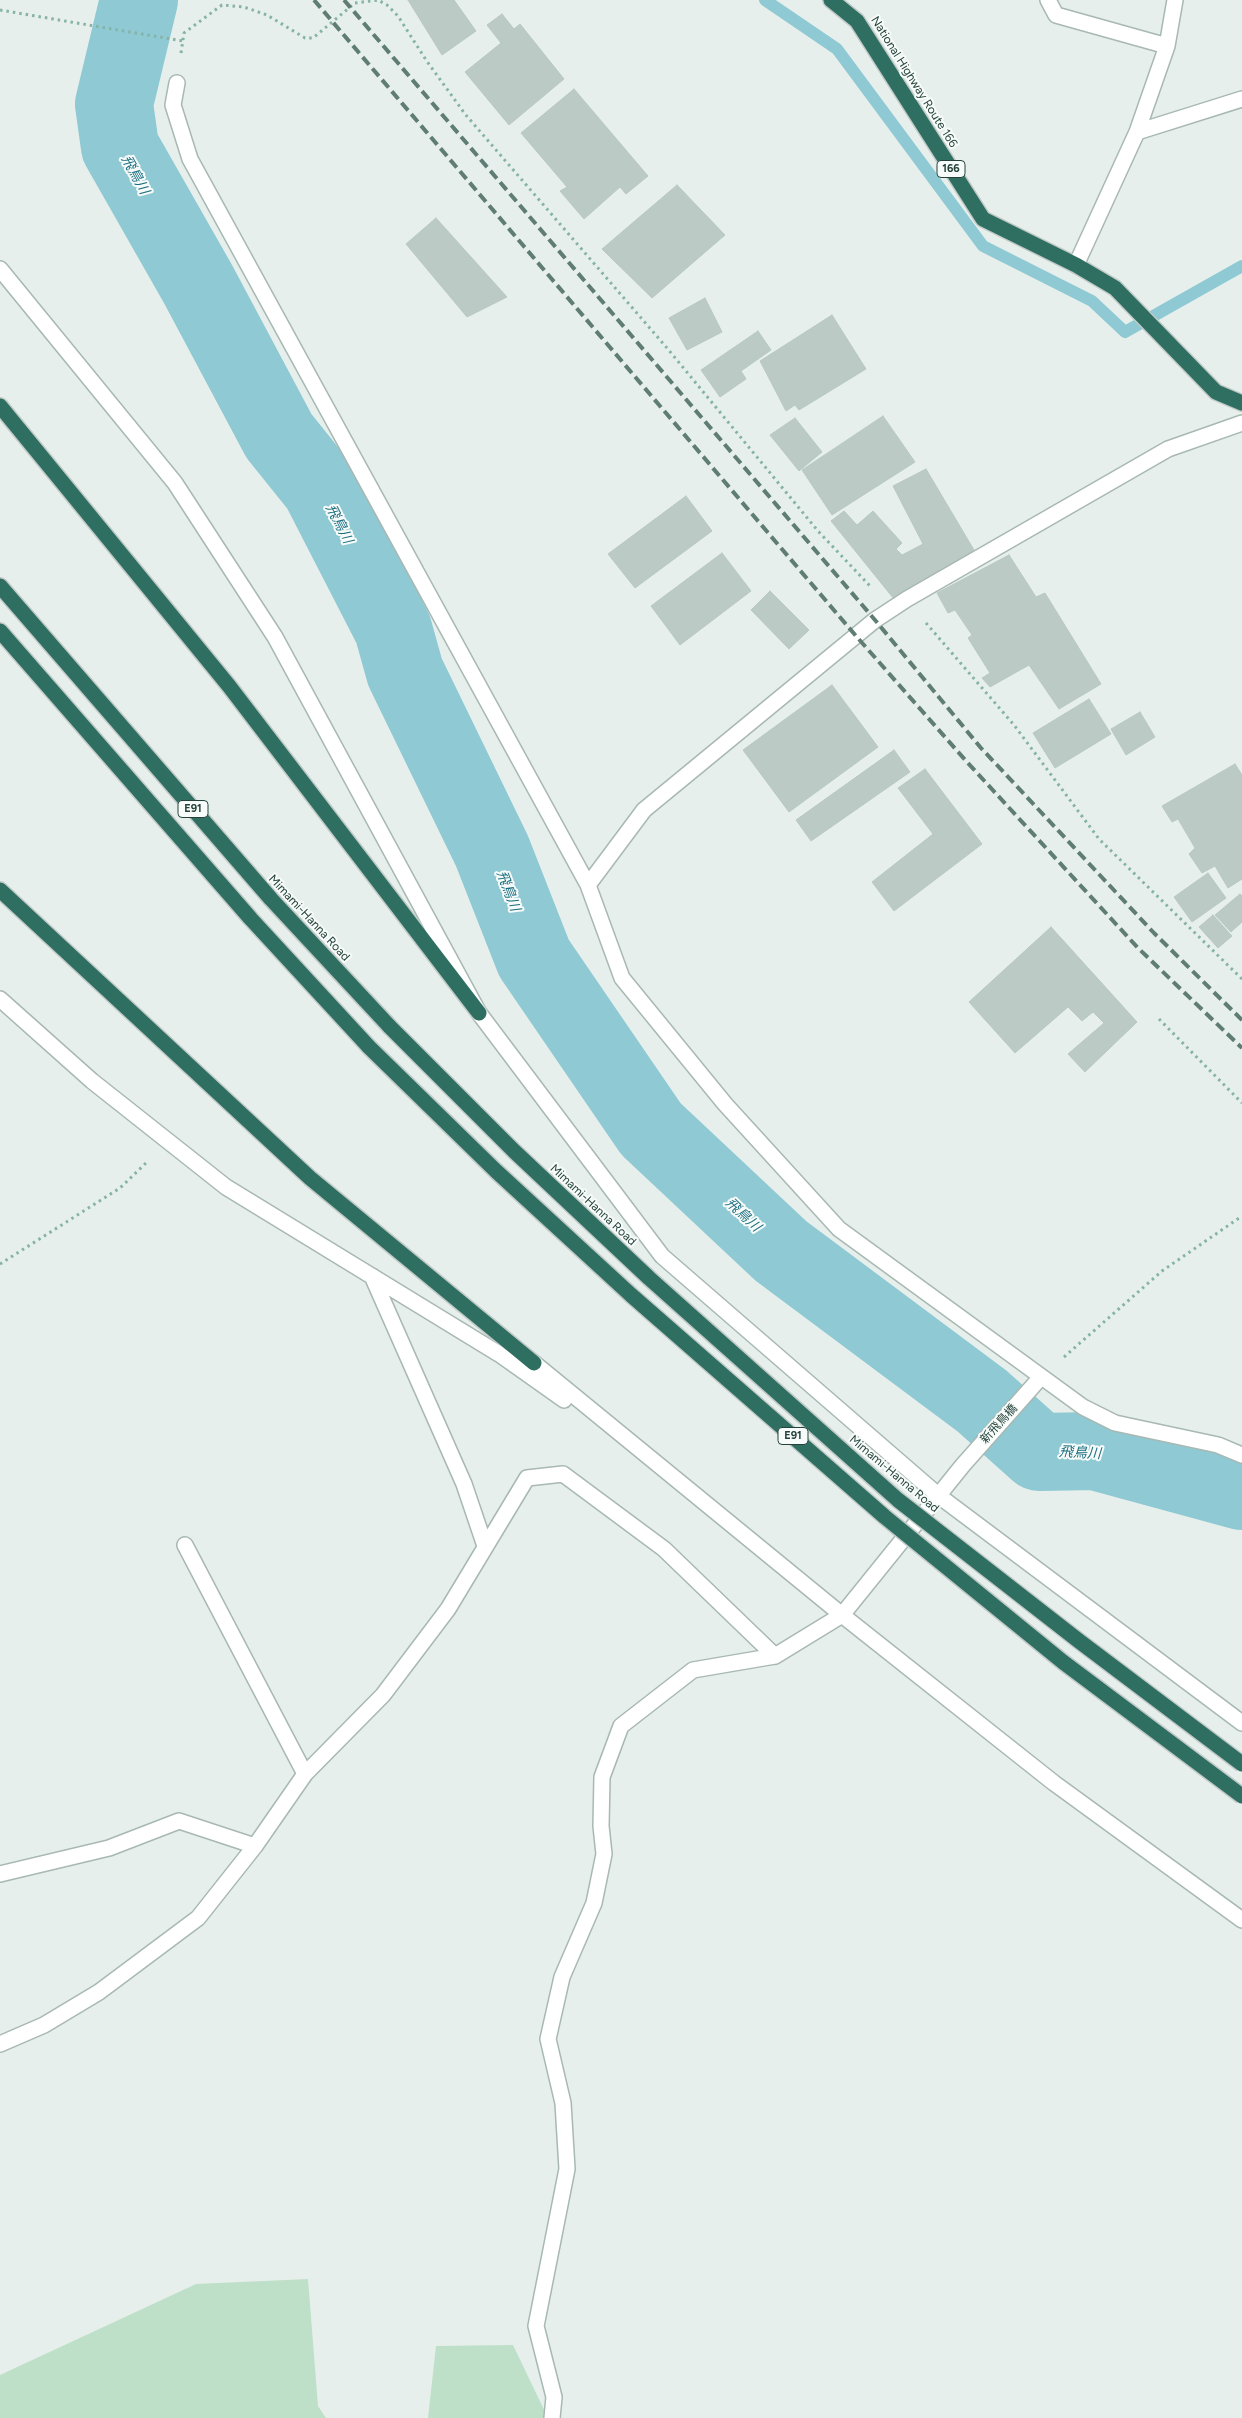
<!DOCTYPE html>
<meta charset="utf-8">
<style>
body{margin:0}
canvas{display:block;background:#e6efeb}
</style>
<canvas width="1242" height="2418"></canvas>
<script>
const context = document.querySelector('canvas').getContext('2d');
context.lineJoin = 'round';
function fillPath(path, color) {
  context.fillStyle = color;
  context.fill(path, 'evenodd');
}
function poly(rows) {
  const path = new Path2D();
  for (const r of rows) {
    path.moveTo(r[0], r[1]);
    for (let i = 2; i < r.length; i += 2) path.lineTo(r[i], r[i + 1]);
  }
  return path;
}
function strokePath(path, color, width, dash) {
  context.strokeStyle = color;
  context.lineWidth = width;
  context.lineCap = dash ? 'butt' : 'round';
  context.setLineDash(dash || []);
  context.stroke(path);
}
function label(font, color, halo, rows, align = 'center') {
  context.font = font + ' Figtree,"Noto Sans JP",sans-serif';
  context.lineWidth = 4;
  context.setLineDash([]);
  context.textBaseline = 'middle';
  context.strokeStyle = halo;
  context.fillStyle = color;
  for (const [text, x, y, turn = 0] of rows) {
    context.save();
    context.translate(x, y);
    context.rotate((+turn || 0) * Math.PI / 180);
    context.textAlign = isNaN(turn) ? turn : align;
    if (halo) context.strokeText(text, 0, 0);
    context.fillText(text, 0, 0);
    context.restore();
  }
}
const green = poly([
 [308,2279,318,2406,326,2418,0,2418,0,2375,196,2284],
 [513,2345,548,2418,428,2418,436,2346]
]);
const stream = poly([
 [765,0,837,49,983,246,1092,301,1125,332,1242,266]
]);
const river = poly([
 [139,0,114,104,120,147,198,284,279,436,320,487,393,629,405,672,492,851,534,958,651,1129,781,1251,982,1401,1039,1452,1095,1451,1242,1491]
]);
const building = poly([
 [408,0,454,0,476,31,442,55,408,0],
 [502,14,514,29,520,24,564,79,509,125,465,72,501,43,487,25,502,14],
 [574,89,648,176,626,194,620,187,584,219,560,191,567,187,521,133,574,89],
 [677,185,725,235,652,298,602,249,677,185],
 [436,218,507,297,467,317,406,244,436,218],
 [705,298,722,332,687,350,669,318,705,298],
 [832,315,866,369,799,410,795,405,786,411,760,361,832,315],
 [758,331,771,350,741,371,746,379,720,397,701,370,758,331],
 [883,416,915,462,832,515,802,470,883,416],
 [795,418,822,452,799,471,770,435,795,418],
 [926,469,974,550,894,599,831,521,844,511,857,525,873,511,902,543,896,549,902,555,923,544,893,486,926,469],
 [686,496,712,531,635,588,608,554,686,496],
 [722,553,751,591,680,645,651,606,722,553],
 [1009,555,1036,597,1045,593,1101,684,1059,709,1029,665,990,687,982,678,990,673,968,638,972,635,955,610,948,613,937,593,1009,555],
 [770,591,809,630,789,649,751,610,770,591],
 [832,685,878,747,789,812,743,750,832,685],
 [1089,699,1111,734,1055,768,1033,733,1089,699],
 [1140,712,1155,737,1126,755,1111,729,1140,712],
 [894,750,910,772,811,841,796,820,894,750],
 [1235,764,1242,775,1242,879,1228,888,1215,866,1202,873,1189,854,1195,848,1178,819,1172,822,1162,806,1235,764],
 [925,769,982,844,894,911,872,882,933,834,898,788,925,769],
 [1208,873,1226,898,1192,922,1174,897,1208,873],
 [1240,894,1242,896,1242,922,1231,932,1215,915,1240,894],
 [1213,915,1232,936,1218,948,1199,927,1213,915],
 [1051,927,1137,1022,1085,1072,1068,1054,1104,1023,1093,1012,1082,1021,1068,1007,1015,1053,969,1002,1051,927]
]);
const path = poly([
 [0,10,183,41],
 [181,53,184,33,222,5,244,7,267,15,305,38,313,38,355,3,378,0,387,5,398,16,426,60,465,114,667,348,818,531,870,586],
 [926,623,1014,725,1099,839,1242,979],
 [1159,1019,1242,1103],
 [0,1264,120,1188,147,1162],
 [1064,1357,1162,1271,1242,1216]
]);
const minor = poly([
 [1048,0,1056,15,1167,46],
 [177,83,173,105,190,159,588,885,622,978,725,1104,839,1229,1083,1407,1115,1423,1218,1445,1242,1455],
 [1137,132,1242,99],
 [1076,265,1137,132,1167,46,1175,0],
 [0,269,175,483,275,637,479,1013,662,1256,939,1496,1242,1723],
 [588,885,644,810,875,620,907,599,1168,449,1242,423],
 [0,999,92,1081,226,1187,499,1354,564,1400],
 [372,1276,464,1484,485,1546],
 [534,1363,842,1615,1054,1783,1242,1920],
 [185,1545,305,1774],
 [0,1874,109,1848,179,1821,255,1846],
 [0,2044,44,2025,99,1992,198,1918,255,1846,305,1774,383,1695,448,1609,527,1478,563,1474,664,1549,775,1656,842,1615,963,1465,1041,1377],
 [552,2418,554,2397,536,2326,567,2169,563,2103,548,2039,562,1977,594,1903,604,1854,601,1826,602,1777,621,1726,693,1670,775,1656]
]);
const highway = poly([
 [831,0,857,21,983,219,1076,265,1115,288,1216,392,1242,403],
 [0,406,229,686,479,1013],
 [0,586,271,899,390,1027],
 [0,631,251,919,369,1047],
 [0,890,310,1178,534,1363]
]);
const rail = poly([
 [314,0,856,636,967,762,1138,948,1242,1048],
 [344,0,875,620,981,748,1154,933,1242,1020]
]);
const highwayBridge = poly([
 [390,1027,514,1151,649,1278,898,1500,1079,1641,1242,1764],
 [369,1047,496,1171,631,1295,885,1517,1063,1662,1242,1796]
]);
const shields = [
 [951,169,28],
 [193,809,30],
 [793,1436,30]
];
const shieldNames = [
 ["166",951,169],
 ["E91",193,809],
 ["E91",793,1436]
];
const streetNames = [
 ["National Highway Route 166",914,82,58],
 ["Mimami-Hanna Road",309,918,47],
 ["Mimami-Hanna Road",593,1205,43],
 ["新飛鳥橋",999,1424,-48],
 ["Mimami-Hanna Road",894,1474,40]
];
const waterNames = [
 ["飛鳥川",135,175,61],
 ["飛鳥川",339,524,63],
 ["飛鳥川",508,891,69],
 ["飛鳥川",743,1215,43],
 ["飛鳥川",1080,1453,3]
];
fillPath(green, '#bfe0c8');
strokePath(stream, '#8ec9d4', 12);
strokePath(river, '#8ec9d4', 78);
fillPath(building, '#bbcac4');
strokePath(building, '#b8c9c2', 1);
strokePath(minor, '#a8b8b2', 18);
strokePath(highway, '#c2cac8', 18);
strokePath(path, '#86b3a5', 3, [2.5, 4]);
strokePath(minor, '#fff', 15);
strokePath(highway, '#2f6f62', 15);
strokePath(rail, '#5f7d75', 4, [10, 5]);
strokePath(highwayBridge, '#c2cac8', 18, []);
strokePath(highwayBridge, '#2f6f62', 15);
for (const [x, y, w] of shields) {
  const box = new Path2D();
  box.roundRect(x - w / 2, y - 8.5, w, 17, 4);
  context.fillStyle = '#f7fbf9';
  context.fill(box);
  strokePath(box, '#24423a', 1);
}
label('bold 11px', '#24423a', null, shieldNames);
label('12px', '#24423a', '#f7fbf9', streetNames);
label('italic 14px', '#1c6f80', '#f7fbf9', waterNames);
</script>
